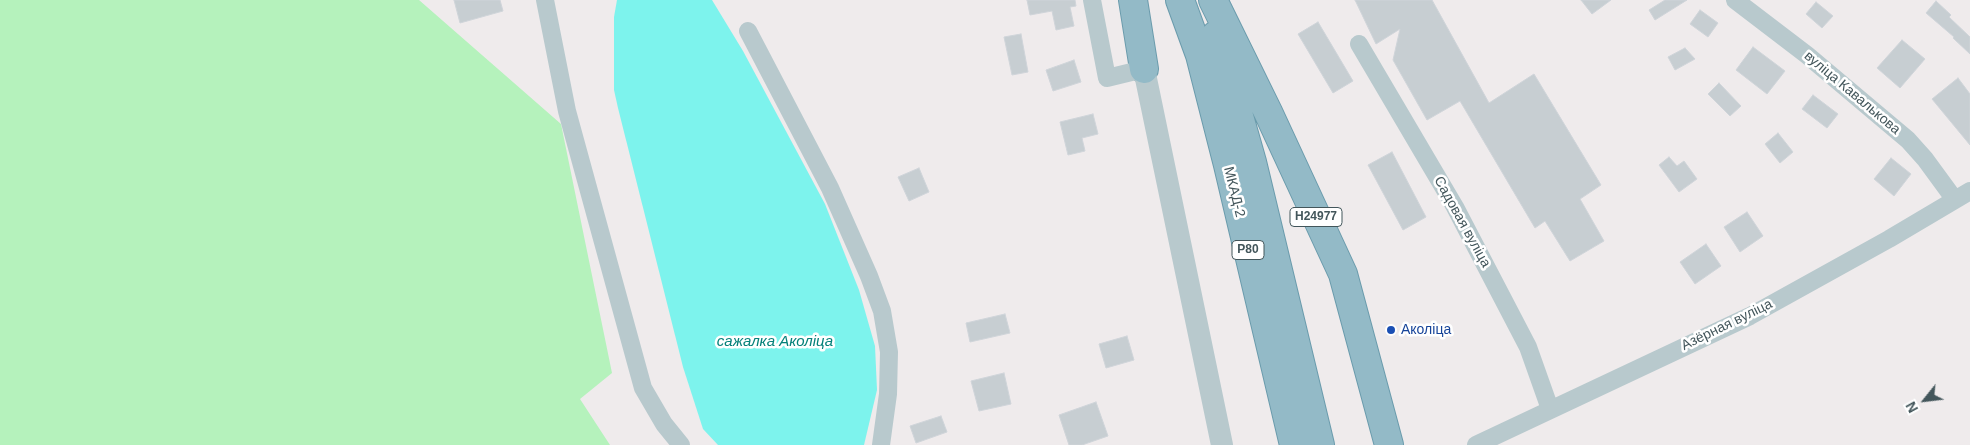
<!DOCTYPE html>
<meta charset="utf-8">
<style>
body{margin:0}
#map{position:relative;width:1970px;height:445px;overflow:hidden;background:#efebec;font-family:Arial,sans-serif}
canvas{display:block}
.north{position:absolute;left:1900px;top:375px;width:50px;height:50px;-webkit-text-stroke:4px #fff;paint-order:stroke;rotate:241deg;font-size:14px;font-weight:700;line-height:20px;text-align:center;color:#43565b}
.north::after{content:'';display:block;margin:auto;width:18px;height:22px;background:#43565b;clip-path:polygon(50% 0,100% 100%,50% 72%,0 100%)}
</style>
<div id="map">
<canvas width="1970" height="445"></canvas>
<div class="north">N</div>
</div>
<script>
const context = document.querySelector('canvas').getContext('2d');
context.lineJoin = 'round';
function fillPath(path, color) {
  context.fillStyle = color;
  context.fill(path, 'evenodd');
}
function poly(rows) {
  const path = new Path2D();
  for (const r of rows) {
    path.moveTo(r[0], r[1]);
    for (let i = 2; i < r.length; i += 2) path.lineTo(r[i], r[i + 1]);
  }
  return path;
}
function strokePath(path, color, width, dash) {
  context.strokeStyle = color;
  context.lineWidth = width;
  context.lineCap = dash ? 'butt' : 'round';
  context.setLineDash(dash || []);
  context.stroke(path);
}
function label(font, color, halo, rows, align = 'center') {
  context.font = font + ' Arial,sans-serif';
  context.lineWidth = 5;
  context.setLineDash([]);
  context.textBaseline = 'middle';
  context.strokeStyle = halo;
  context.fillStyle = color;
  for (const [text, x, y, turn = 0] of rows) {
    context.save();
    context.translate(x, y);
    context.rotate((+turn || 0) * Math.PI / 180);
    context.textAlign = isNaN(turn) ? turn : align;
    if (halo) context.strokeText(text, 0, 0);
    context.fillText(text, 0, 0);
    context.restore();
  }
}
const green = poly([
 [0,0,419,0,561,124,612,373,580,399,610,445,0,445]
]);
const water = poly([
 [617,0,712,0,743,51,825,204,859,290,875,346,877,390,864,445,718,445,703,429,683,367,618,108,614,90,614,17]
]);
const building = poly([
 [454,0,500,0,503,11,460,23,454,0],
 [1027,0,1075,0,1076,6,1070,7,1074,26,1056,30,1052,11,1030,15,1027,0],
 [1355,0,1432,0,1489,103,1534,74,1601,185,1580,199,1604,241,1570,261,1545,221,1535,228,1460,101,1427,120,1393,60,1400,29,1376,44,1355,0],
 [1581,0,1611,0,1592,14,1581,0],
 [1665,0,1687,0,1655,20,1649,10,1665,0],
 [1936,1,1951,15,1949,17,1970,37,1970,54,1953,38,1954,37,1926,13,1936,1],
 [1816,2,1833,16,1822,28,1806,14,1816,2],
 [1700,10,1718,23,1708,37,1690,24,1700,10],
 [1318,22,1353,81,1333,93,1298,34,1318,22],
 [1021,34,1028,72,1012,75,1004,37,1021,34],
 [1902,40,1925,59,1900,88,1877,68,1902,40],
 [1753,47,1785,71,1767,94,1736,70,1753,47],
 [1685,48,1695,59,1675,70,1668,57,1685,48],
 [1074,60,1081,82,1053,91,1046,70,1074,60],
 [1958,78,1970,94,1970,145,1932,99,1958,78],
 [1719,83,1741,106,1730,116,1708,94,1719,83],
 [1813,95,1838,114,1827,128,1802,109,1813,95],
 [1093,114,1098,134,1082,138,1085,151,1068,155,1060,122,1093,114],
 [1778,133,1793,152,1780,163,1765,144,1778,133],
 [1392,152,1426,217,1403,230,1368,165,1392,152],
 [1669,157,1677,166,1684,161,1697,179,1679,192,1659,165,1669,157],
 [1891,158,1911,174,1894,196,1874,179,1891,158],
 [919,168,929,192,909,201,898,177,919,168],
 [1747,212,1763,236,1740,252,1724,227,1747,212],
 [1706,244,1721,266,1695,284,1680,262,1706,244],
 [1005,314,1010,333,970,342,966,323,1005,314],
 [1127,336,1134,360,1106,368,1099,344,1127,336],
 [1004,373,1011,404,979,411,971,381,1004,373],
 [1096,402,1108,436,1082,445,1069,445,1059,415,1096,402],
 [941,416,947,432,916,443,910,426,941,416]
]);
const minor = poly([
 [545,0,567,111,643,388,664,424,681,445],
 [1092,0,1107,78,1144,69],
 [1735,0,1807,55,1908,140,1925,159,1955,200],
 [748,31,830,188,869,276,882,311,889,352,888,394,881,445],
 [1359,44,1455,207,1528,347,1550,409],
 [1476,445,1750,316,1889,239,1970,191]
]);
const tertiary = poly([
 [1144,69,1222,445]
]);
const trunk = poly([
 [1133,0,1144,69],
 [1180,0,1200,55,1228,165,1294,445],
 [1213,0,1268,112,1343,274,1389,445],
 [1216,35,1252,162,1320,445]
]);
const markers = [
 [1391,330,5,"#1a4fb4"]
];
const shields = [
 [1316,217,52],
 [1248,250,32]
];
const shieldNames = [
 ["Н24977",1316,217],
 ["Р80",1248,250]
];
const streetNames = [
 ["вуліца Кавалькова",1852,93,40],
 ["МКАД-2",1234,192,76],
 ["Садовая вуліца",1462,222,61],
 ["Азёрная вуліца",1727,325,-26]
];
const transitNames = [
 ["Аколіца",1401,330]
];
const waterNames = [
 ["сажалка Аколіца",775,342]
];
fillPath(green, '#b5f2bc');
fillPath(water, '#7df3ed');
fillPath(building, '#c7ced2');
strokePath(building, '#cfd4d9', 1);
strokePath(trunk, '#6a9bac', 30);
strokePath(minor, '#b8c9cd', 18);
strokePath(tertiary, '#b8c9cd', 22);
strokePath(trunk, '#93bac7', 28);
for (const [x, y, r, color] of markers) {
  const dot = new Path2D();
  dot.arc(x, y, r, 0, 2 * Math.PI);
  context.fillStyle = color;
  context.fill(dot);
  strokePath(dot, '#fff', 2);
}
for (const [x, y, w] of shields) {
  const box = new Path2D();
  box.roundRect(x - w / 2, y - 9.5, w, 19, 4);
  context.fillStyle = '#fff';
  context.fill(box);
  strokePath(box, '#43565b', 1);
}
label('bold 12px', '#43565b', null, shieldNames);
label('14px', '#43565b', '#fff', streetNames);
label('14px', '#164399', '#fff', transitNames, 'left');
label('italic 15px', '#05817a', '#fff', waterNames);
</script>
